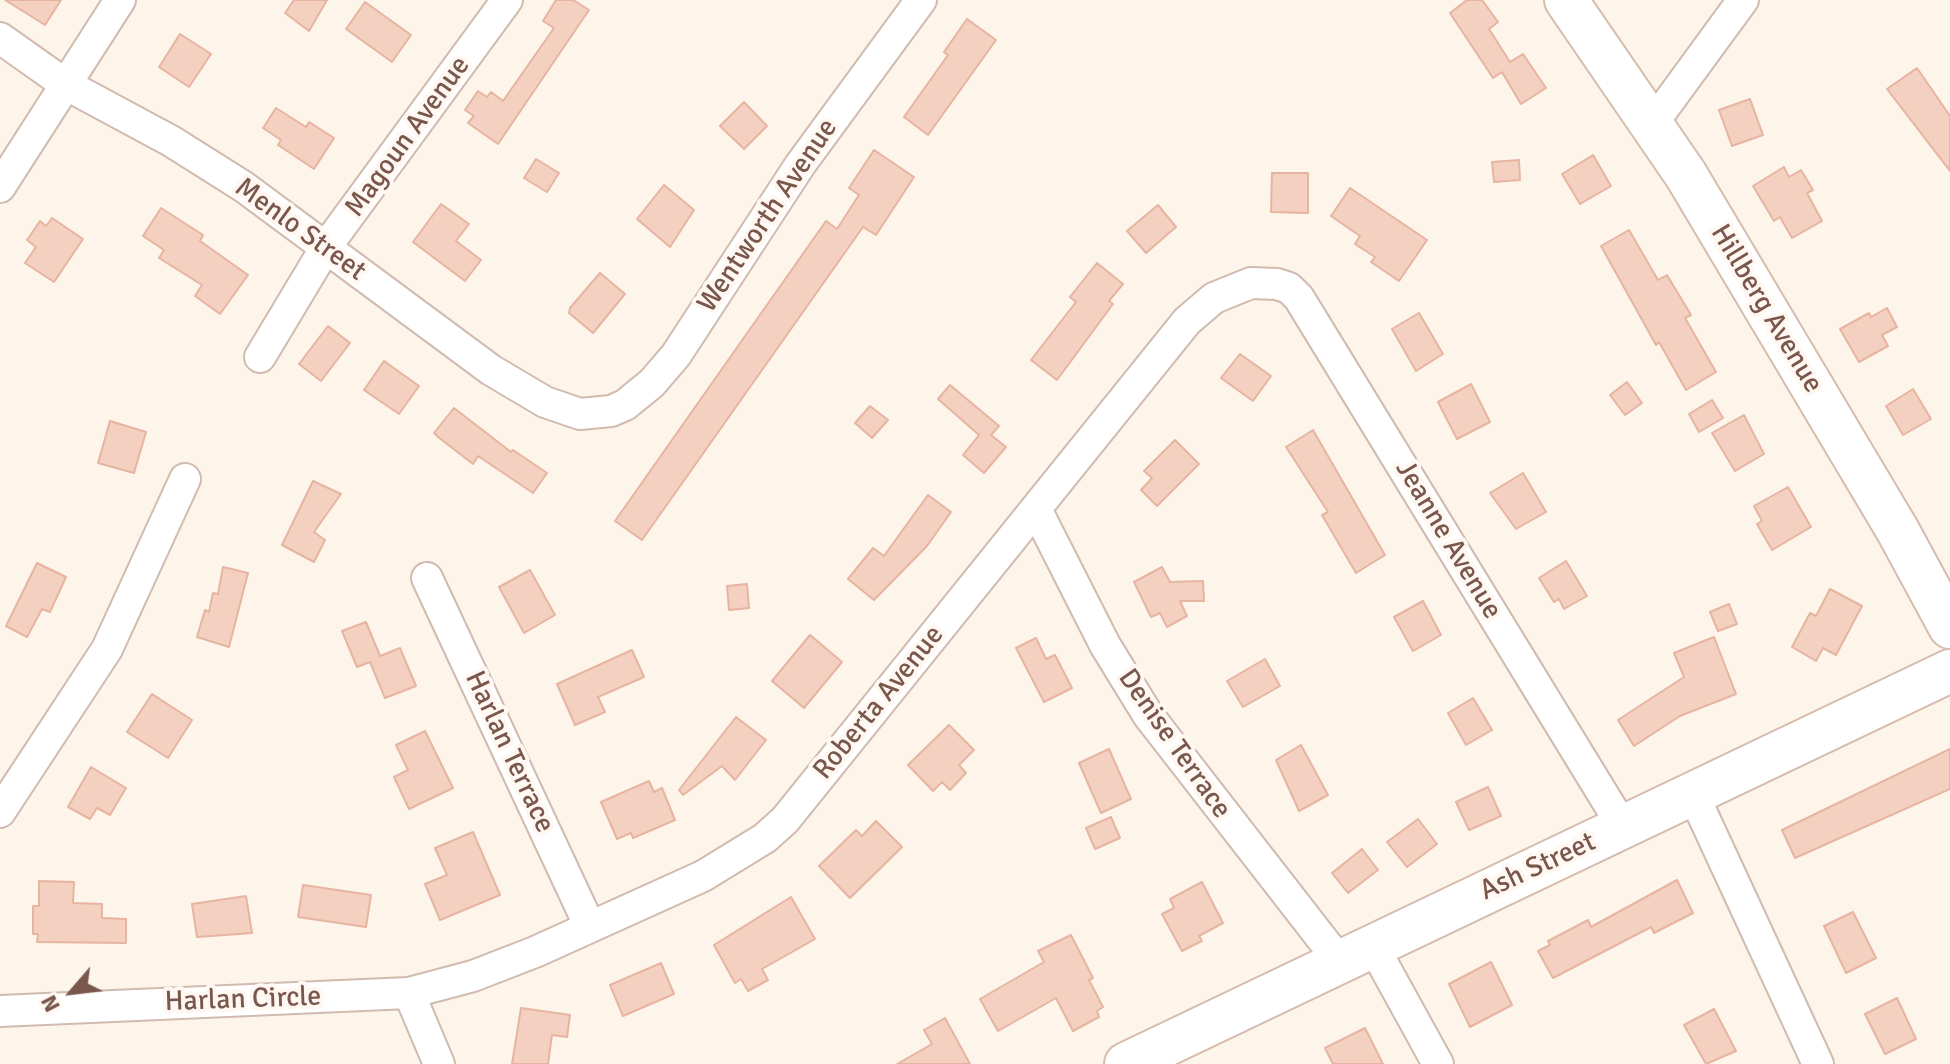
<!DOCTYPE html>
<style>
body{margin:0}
#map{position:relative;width:1950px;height:1064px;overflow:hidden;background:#fdf4ea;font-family:Signika,sans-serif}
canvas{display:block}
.north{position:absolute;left:32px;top:952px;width:80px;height:80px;-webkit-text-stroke:6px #fff8f2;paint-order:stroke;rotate:242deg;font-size:22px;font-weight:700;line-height:32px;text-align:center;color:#7a574c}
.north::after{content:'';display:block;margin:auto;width:28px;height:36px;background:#7a574c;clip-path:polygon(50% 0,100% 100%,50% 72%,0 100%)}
</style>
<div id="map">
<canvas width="1950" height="1064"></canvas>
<div class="north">N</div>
</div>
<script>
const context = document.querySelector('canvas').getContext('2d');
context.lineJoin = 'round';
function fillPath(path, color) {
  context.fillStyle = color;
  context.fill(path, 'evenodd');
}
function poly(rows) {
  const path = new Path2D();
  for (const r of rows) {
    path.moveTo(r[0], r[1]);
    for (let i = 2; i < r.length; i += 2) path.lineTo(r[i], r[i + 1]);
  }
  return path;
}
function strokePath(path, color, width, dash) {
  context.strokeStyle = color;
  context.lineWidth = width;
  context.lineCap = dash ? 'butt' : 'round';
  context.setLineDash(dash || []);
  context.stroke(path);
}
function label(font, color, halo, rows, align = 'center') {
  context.font = font + ' Signika,sans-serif';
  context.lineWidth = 8;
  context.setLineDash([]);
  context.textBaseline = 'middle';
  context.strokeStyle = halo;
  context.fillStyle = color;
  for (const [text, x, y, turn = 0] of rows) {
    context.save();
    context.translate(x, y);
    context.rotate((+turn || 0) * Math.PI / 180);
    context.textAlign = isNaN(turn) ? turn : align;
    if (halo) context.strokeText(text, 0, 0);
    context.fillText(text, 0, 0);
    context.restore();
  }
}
const building = poly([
 [5,0,61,0,45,25,5,0],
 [294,0,327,0,309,31,285,13,294,0],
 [556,0,573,0,589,10,498,144,468,123,474,116,465,110,478,91,487,97,491,92,503,101,554,28,543,21,556,0],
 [1467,0,1482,0,1498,22,1489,29,1510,62,1523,54,1546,88,1521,104,1502,72,1493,78,1450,13,1467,0],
 [365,2,411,35,392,62,346,29,365,2],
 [967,19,996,40,928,135,904,117,948,55,944,52,967,19],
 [180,34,211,54,189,87,159,67,180,34],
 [1917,68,1950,116,1950,171,1887,89,1917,68],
 [1750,99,1763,135,1732,146,1719,110,1750,99],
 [744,102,767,126,744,149,720,126,744,102],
 [276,108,306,127,309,122,334,138,314,169,278,145,281,140,263,128,276,108],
 [874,150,914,177,876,235,863,227,642,540,615,521,826,221,837,229,859,195,849,188,874,150],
 [1593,155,1611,186,1580,204,1562,174,1593,155],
 [536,159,559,173,547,192,524,178,536,159],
 [1519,160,1520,180,1494,182,1492,162,1519,160],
 [1784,167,1789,177,1801,170,1813,190,1807,193,1822,221,1792,238,1780,217,1774,221,1753,186,1784,167],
 [1272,173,1308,173,1308,213,1271,212,1272,173],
 [664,185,694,210,670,247,637,219,664,185],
 [1350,188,1427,240,1399,281,1371,262,1375,257,1355,244,1360,236,1331,216,1350,188],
 [441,204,469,224,456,241,481,260,465,281,413,242,441,204],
 [1158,205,1176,227,1146,253,1127,231,1158,205],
 [161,208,203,235,200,241,248,275,220,314,195,296,202,285,159,258,164,250,143,236,161,208],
 [52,218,83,239,54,282,25,263,36,247,27,240,40,221,46,226,52,218],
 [1629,230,1658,280,1667,275,1691,315,1685,318,1716,372,1686,390,1659,342,1656,345,1601,246,1629,230],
 [1097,263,1123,284,1109,301,1113,304,1057,380,1031,360,1076,302,1070,297,1097,263],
 [600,273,625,294,593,333,569,313,570,308,600,273],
 [1887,308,1897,327,1882,335,1888,346,1859,362,1840,329,1869,313,1871,317,1887,308],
 [1419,313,1443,354,1416,371,1392,329,1419,313],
 [328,326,350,343,321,381,299,364,328,326],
 [1240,354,1271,376,1253,401,1221,378,1240,354],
 [384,361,419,386,399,414,364,390,384,361],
 [1627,382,1642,403,1625,415,1610,395,1627,382],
 [1471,384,1490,422,1457,439,1438,402,1471,384],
 [950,385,999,426,991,435,1006,447,984,473,963,455,979,435,938,399,950,385],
 [1913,389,1931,419,1903,435,1886,406,1913,389],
 [1712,400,1723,418,1699,432,1689,414,1712,400],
 [870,406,888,420,872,438,855,423,870,406],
 [454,408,511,452,513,450,547,473,533,493,478,456,473,464,438,437,434,433,454,408],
 [1744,415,1764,454,1735,471,1712,433,1744,415],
 [110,421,146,432,134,473,98,463,110,421],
 [1313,430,1385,555,1356,573,1322,515,1328,512,1286,447,1313,430],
 [1175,440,1199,464,1157,506,1141,490,1152,478,1144,471,1175,440],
 [1523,473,1546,512,1516,529,1490,493,1523,473],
 [313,481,341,494,314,532,325,540,314,562,282,545,313,481],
 [1788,487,1811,527,1772,550,1757,524,1762,521,1754,506,1788,487],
 [928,495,951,512,927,546,874,600,848,579,873,548,884,556,928,495],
 [1566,561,1587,596,1564,609,1559,599,1554,602,1539,578,1566,561],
 [37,563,66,577,50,612,42,609,27,637,6,626,37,563],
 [223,567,248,573,229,647,197,637,205,610,209,612,213,593,218,594,223,567],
 [1162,567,1170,582,1203,581,1204,601,1180,601,1187,616,1167,627,1160,613,1151,617,1134,582,1162,567],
 [530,570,555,615,524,633,499,587,530,570],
 [747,584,749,608,729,610,727,586,747,584],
 [1830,589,1862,606,1836,655,1823,648,1816,661,1792,647,1810,613,1816,616,1830,589],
 [1423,601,1441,635,1413,651,1394,617,1423,601],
 [1729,604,1737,624,1718,631,1710,612,1729,604],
 [366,622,380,656,400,648,416,686,385,698,370,662,357,667,342,631,366,622],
 [810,635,842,662,804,708,772,681,810,635],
 [1714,637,1736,694,1680,716,1634,746,1618,720,1684,677,1674,653,1714,637],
 [1036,638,1046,659,1055,655,1072,688,1044,702,1016,648,1036,638],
 [632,650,644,677,598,697,605,712,575,725,557,684,632,650],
 [1265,659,1280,686,1243,707,1227,681,1265,659],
 [152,694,192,720,168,758,127,732,152,694],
 [1473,698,1492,730,1466,745,1448,713,1473,698],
 [736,717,766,740,735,780,722,766,683,795,679,790,736,717],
 [949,725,974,750,959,765,966,773,950,790,942,782,933,791,908,765,949,725],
 [425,731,453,788,409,809,394,777,408,770,396,745,425,731],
 [1301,745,1328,795,1299,811,1276,760,1301,745],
 [1109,749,1131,799,1101,813,1079,763,1109,749],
 [1950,749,1950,789,1795,858,1782,830,1950,749],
 [91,767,126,788,110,815,97,808,90,819,68,807,91,767],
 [649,781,654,792,662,788,675,820,633,838,631,833,617,839,601,802,649,781],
 [1488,787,1501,816,1469,830,1456,802,1488,787],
 [1111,817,1120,838,1095,849,1086,828,1111,817],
 [1418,819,1437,844,1407,867,1387,842,1418,819],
 [876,821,902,847,850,898,819,866,856,830,862,836,876,821],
 [473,832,500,895,440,920,425,884,447,875,435,848,473,832],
 [1362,849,1378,870,1348,893,1332,873,1362,849],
 [1677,880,1693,913,1654,933,1651,927,1553,978,1538,951,1550,945,1548,941,1588,920,1591,927,1677,880],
 [39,881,74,882,73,903,102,904,102,918,126,919,126,943,37,942,38,934,33,934,33,906,39,906,39,881],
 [1202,882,1223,923,1199,936,1202,941,1182,951,1162,914,1174,908,1170,899,1202,882],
 [303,885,371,895,366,927,298,917,303,885],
 [246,896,252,933,197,937,192,904,246,896],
 [791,897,815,939,762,969,768,980,748,991,741,979,735,983,714,945,791,897],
 [1853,912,1876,958,1846,973,1824,926,1853,912],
 [1071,935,1093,978,1089,980,1103,1007,1097,1011,1099,1017,1073,1031,1056,998,998,1031,980,999,1044,962,1038,951,1071,935],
 [1491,962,1512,1005,1470,1027,1449,984,1491,962],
 [661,963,674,994,623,1016,610,985,661,963],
 [1897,998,1916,1039,1885,1054,1865,1014,1897,998],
 [521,1008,570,1015,567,1037,552,1035,548,1064,512,1064,521,1008],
 [1714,1009,1736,1051,1706,1064,1684,1025,1714,1009],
 [945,1018,970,1064,897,1064,932,1044,924,1030,945,1018],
 [1365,1028,1383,1064,1333,1064,1325,1048,1365,1028]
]);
const street = poly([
 [0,38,65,84,171,141,244,187,491,370,545,402,580,414,611,411,625,405,652,383,676,355,800,165,921,0],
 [1653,123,1743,0],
 [0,187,120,0],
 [260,357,326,247,507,0],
 [1036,509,1105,645,1148,715,1340,962],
 [427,578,590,927],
 [1693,794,1818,1064],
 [0,812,107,649,185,479],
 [1373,946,1438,1064],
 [409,993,473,976,535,952,703,876,765,838,785,820,1187,321,1214,298,1251,283,1277,284,1289,288,1299,298,1623,827],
 [0,1011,409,993,439,1064]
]);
const secondary = poly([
 [1566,0,1686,175,1898,531,1950,627],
 [1126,1064,1950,671]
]);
const streetNames = [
 ["Magoun Avenue",408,137,-54],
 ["Wentworth Avenue",768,216,-56],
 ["Menlo Street",300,230,36],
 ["Hillberg Avenue",1766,309,59],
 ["Jeanne Avenue",1448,540,59],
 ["Roberta Avenue",879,703,-51],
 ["Denise Terrace",1174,744,55],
 ["Harlan Terrace",509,752,65],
 ["Ash Street",1538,867,-25],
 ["Harlan Circle",243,1000,-2]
];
fillPath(building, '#f4d0c1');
strokePath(building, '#e7b4a1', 2);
strokePath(street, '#d1baaf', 34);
strokePath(secondary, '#d6bcae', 46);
strokePath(street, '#fff', 30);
strokePath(secondary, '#fff', 42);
label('28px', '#7a574c', '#fff8f2', streetNames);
</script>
